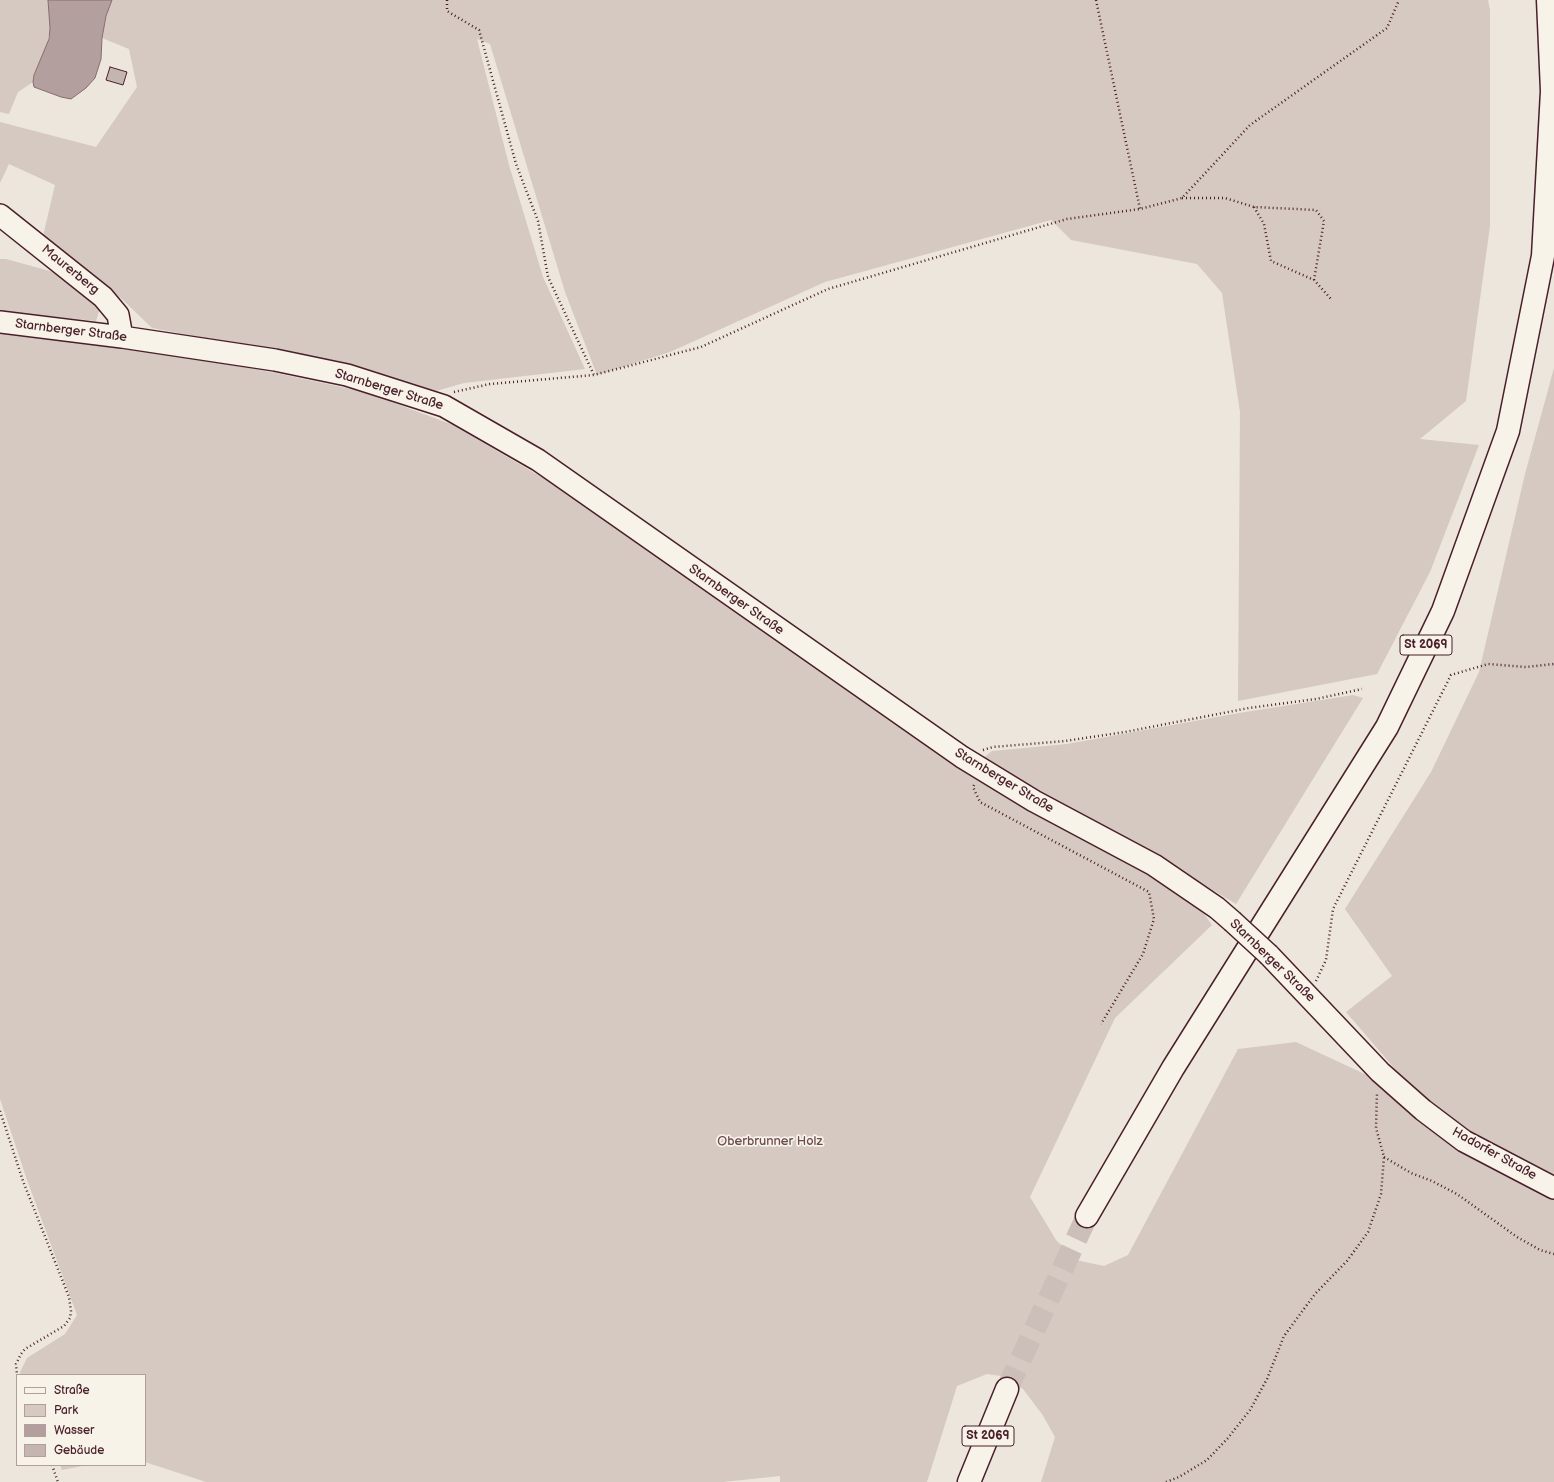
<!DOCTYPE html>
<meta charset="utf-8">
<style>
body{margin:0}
#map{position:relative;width:1554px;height:1482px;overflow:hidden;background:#ece6dd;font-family:"Balsamiq Sans",sans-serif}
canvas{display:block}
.legend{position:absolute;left:16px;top:1374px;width:130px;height:92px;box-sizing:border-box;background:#f7f3e8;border:1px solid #b29e9c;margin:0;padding:5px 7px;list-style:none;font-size:12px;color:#4a1f2b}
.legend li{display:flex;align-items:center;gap:8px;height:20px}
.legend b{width:20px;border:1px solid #b29e9c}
</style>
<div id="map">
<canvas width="1554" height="1482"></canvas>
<ul class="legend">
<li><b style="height:5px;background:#f7f3e8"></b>Straße</li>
<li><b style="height:11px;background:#d5c9c2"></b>Park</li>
<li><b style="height:11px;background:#b39f9d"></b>Wasser</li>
<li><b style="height:11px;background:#c4b5b0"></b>Gebäude</li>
</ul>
</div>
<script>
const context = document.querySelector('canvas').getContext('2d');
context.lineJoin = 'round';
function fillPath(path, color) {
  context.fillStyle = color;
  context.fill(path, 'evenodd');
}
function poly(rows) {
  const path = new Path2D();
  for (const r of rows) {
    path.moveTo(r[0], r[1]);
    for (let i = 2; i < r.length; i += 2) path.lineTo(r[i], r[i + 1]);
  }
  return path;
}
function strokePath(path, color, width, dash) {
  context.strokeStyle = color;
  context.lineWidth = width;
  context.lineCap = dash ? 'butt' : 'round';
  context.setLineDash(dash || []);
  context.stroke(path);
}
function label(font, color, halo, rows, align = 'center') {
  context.font = font + ' "Balsamiq Sans",sans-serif';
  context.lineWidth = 3.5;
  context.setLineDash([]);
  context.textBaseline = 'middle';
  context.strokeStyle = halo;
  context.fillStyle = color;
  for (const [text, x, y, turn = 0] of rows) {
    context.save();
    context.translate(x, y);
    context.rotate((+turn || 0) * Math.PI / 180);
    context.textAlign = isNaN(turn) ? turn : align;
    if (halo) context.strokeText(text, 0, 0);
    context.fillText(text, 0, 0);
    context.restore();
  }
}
const green = poly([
 [0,0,48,0,50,28,47,46,34,75,33,82,18,92,9,114,0,112],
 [112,0,1488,0,1490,10,1490,226,1466,401,1420,439,1479,445,1430,572,1377,674,1238,701,1240,412,1222,293,1197,264,1071,240,1051,220,825,282,670,352,597,375,565,292,490,44,477,39,509,165,543,277,585,369,464,383,429,393,310,358,152,328,123,300,43,236,55,185,9,164,0,183,0,122,96,147,137,87,129,49,102,38,106,16],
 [0,259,6,259,64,275,101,305,96,321,0,311],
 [0,331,81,341,221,363,276,373,365,392,453,425,548,481,774,638,1199,907,1212,925,1115,1018,1030,1197,1044,1220,1056,1240,1076,1260,1104,1266,1128,1255,1238,1049,1296,1042,1371,1077,1554,1198,1554,1482,1041,1482,1055,1437,1042,1414,1023,1389,1001,1376,987,1374,957,1386,927,1482,780,1482,780,1476,723,1482,206,1482,145,1462,145,1375,21,1375,20,1372,27,1358,65,1334,77,1315,27,1180,0,1099],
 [1554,368,1554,1178,1524,1166,1431,1111,1346,1012,1392,976,1345,909,1431,772,1479,672,1525,474],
 [1353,695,1363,698,1236,904,1183,872,982,759,992,751,1067,744,1239,713],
 [60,1465,87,1465,62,1470]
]);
const water = poly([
 [48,0,112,0,106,16,102,38,101,59,95,78,86,88,71,99,61,97,34,87,33,82,34,75,49,39,50,28,48,0]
]);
const building = poly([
 [110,67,127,72,123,85,106,80,110,67]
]);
const primaryTunnel = poly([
 [1007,1389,1087,1216]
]);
const path = poly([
 [447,0,447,11,479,30,516,164,538,221,548,277,594,375],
 [1096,0,1140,209],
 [1182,198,1225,198,1254,207,1316,210,1324,221,1314,280],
 [1254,207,1264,224,1271,261,1314,280,1331,299],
 [454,392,490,384,594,375,701,347,828,289,1067,219,1140,209,1182,198,1250,125,1387,28,1399,0],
 [983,750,993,747,1065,741,1125,732,1249,708,1316,699,1362,689],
 [974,785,973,787,980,802,1149,892,1154,919,1143,954,1101,1024],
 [1316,981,1326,960,1333,909,1451,675,1488,664,1526,667,1554,664],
 [0,1111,23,1181,69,1297,71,1311,70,1318,64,1326,25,1349,21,1354,16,1364,17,1375],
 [1384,1157,1411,1173,1432,1181,1457,1194,1517,1237,1540,1250,1554,1254],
 [52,1465,58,1482],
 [1166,1482,1179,1477,1207,1460,1228,1438,1250,1410,1267,1379,1284,1336,1315,1294,1347,1261,1368,1232,1381,1194,1384,1157,1376,1128,1377,1092]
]);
const tertiary = poly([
 [0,215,103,297,118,315,122,337],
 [0,322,122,337,275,360,347,375,444,406,538,460,962,757,1034,801,1154,865,1217,908,1232,921],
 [1269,955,1380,1072,1423,1110,1464,1141,1554,1188]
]);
const primary = poly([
 [1087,1216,1173,1068,1387,727,1443,611,1508,431,1543,256,1552,91,1548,0],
 [969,1482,1007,1389]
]);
const tertiaryBridge = poly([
 [1232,921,1269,955]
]);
const shields = [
 [1426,645,52],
 [988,1436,52]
];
const shieldNames = [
 ["St 2069",1426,645],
 ["St 2069",988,1436]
];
const streetNames = [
 ["Maurerberg",70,270,39],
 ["Starnberger Straße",71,331,7],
 ["Starnberger Straße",389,390,17],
 ["Starnberger Straße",736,600,35],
 ["Starnberger Straße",1004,781,31],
 ["Starnberger Straße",1272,961,44],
 ["Hadorfer Straße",1494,1154,29]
];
const parkNames = [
 ["Oberbrunner Holz",770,1142]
];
fillPath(green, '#d5c9c2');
fillPath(water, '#b39f9d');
strokePath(water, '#896c6f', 1);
fillPath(building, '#c4b5b0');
strokePath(building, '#4a1f2b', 1);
strokePath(primaryTunnel, '#ccbeb9', 22, [22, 11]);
strokePath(tertiary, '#4a1f2b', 24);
strokePath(primary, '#4a1f2b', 25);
strokePath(path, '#4a1f2b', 2.5, [1, 3]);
strokePath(tertiary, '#f7f3e8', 21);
strokePath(primary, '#f7f3e8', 22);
strokePath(tertiaryBridge, '#4a1f2b', 24, []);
strokePath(tertiaryBridge, '#f7f3e8', 21);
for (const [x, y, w] of shields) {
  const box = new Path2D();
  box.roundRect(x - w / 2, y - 10, w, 20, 3);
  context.fillStyle = '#f7f3e8';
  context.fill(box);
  strokePath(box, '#4a1f2b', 1);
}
label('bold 12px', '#4a1f2b', null, shieldNames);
label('13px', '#4a1f2b', '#f7f3e8', streetNames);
label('13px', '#6d4a51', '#f7f3e8', parkNames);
</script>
